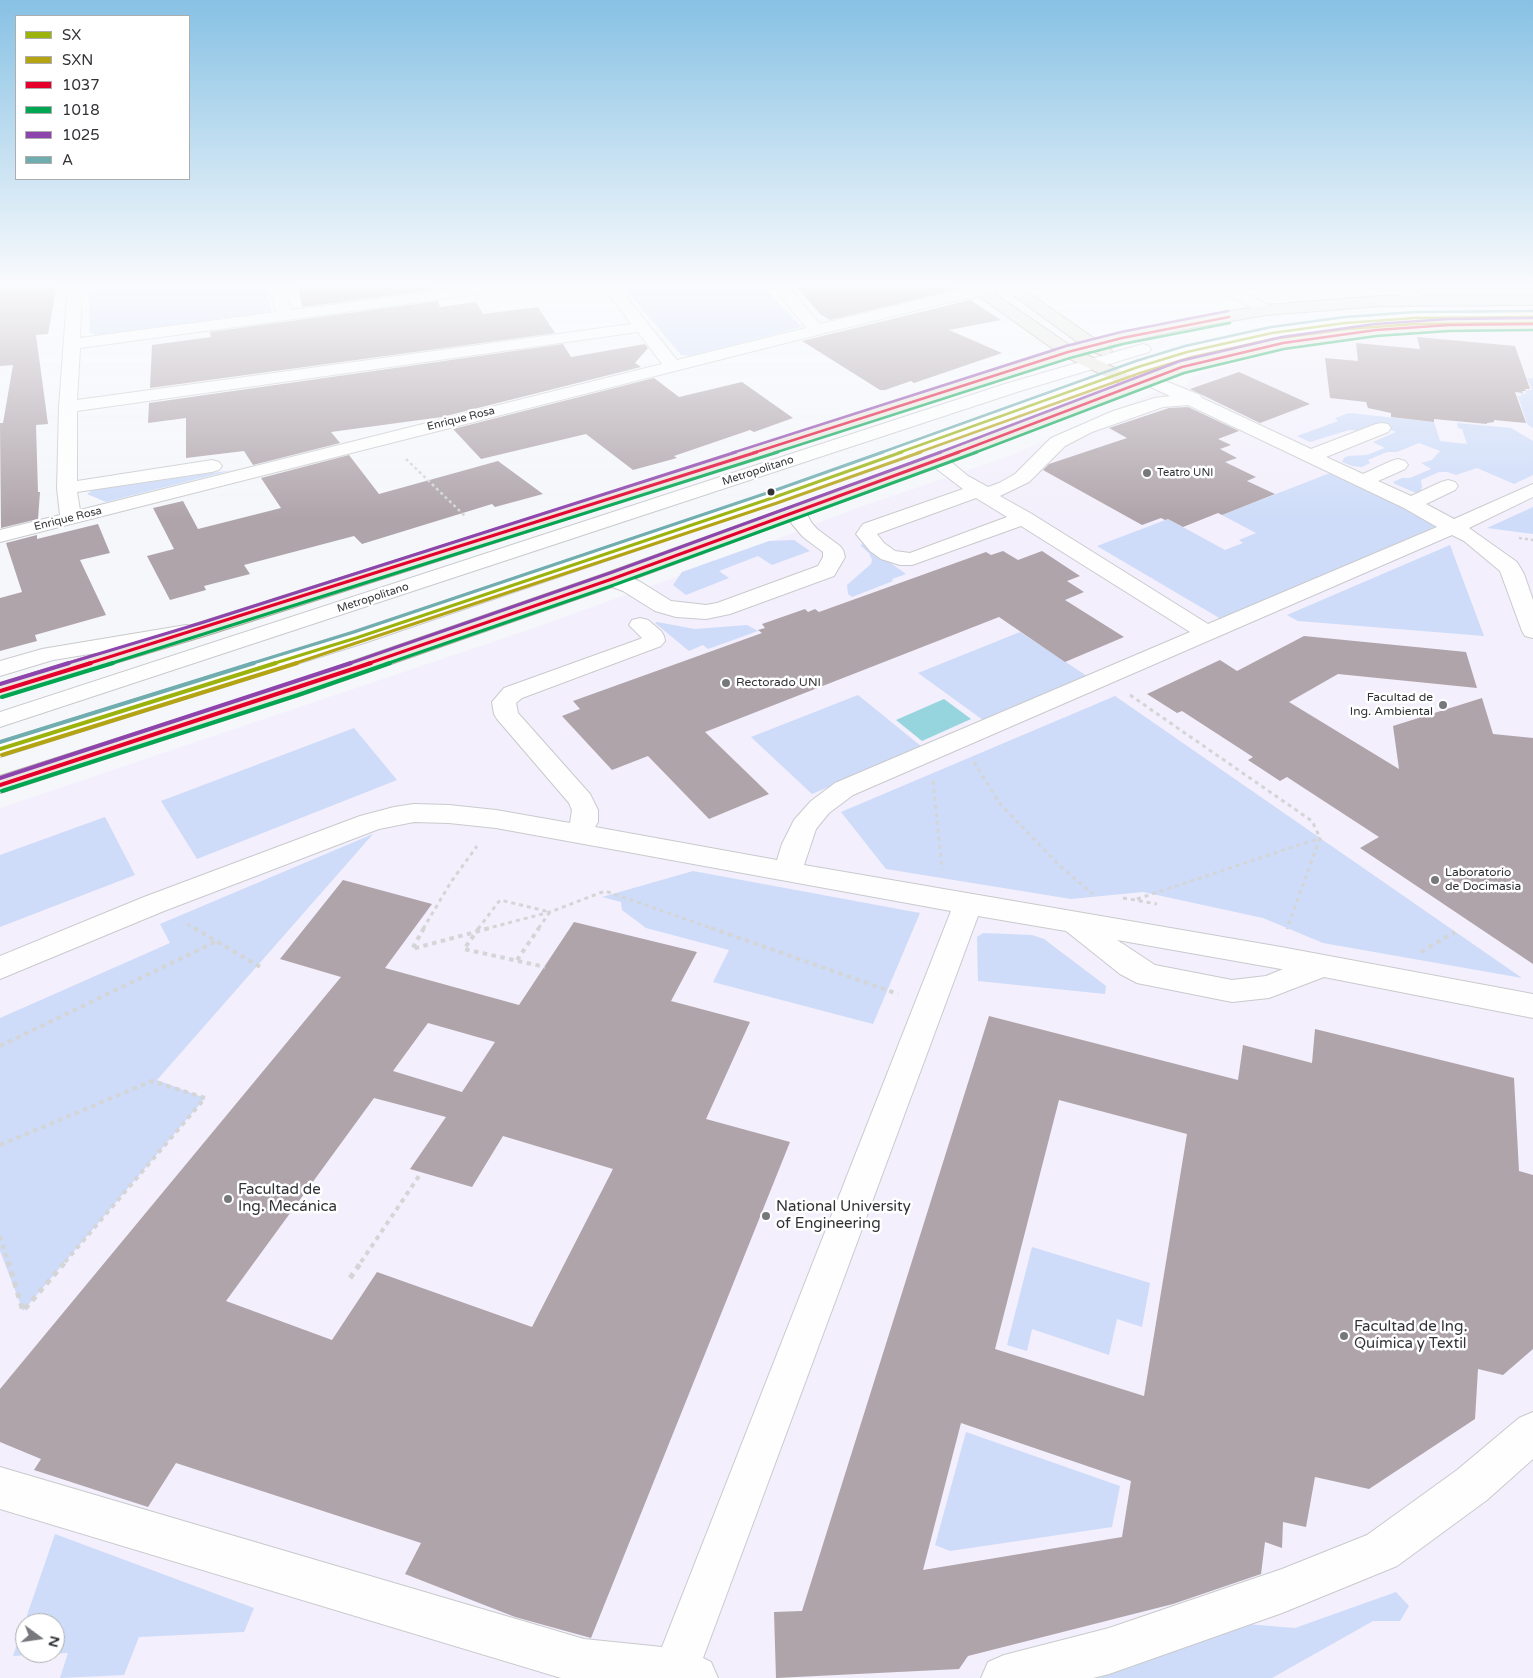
<!DOCTYPE html>
<meta charset="utf-8">
<style>
body{margin:0}
#map{position:relative;width:1533px;height:1678px;overflow:hidden;background:#f5f7fb;font-family:"Varela Round",sans-serif}
canvas{display:block}
.legend{position:absolute;left:15px;top:15px;width:175px;height:165px;box-sizing:border-box;background:#fff;border:1px solid #adadaf;margin:0;padding:6px 9px;list-style:none;font-size:15px;color:#323336}
.legend li{display:flex;align-items:center;gap:10px;height:25px}
.legend b{width:25px;border:1px solid #adadaf}
.north{position:absolute;left:15px;top:1613px;width:50px;height:50px;box-sizing:border-box;background:#fff;border:1px solid #adadaf;border-radius:50%;rotate:104deg;font-size:14px;font-weight:700;line-height:20px;text-align:center;color:#323336}
.north::after{content:'';display:block;margin:auto;width:18px;height:22px;background:#76787b;clip-path:polygon(50% 0,100% 100%,50% 72%,0 100%)}
</style>
<div id="map">
<canvas width="1533" height="1678"></canvas>
<ul class="legend">
<li><b style="height:6px;background:#9bb30c"></b>SX</li>
<li><b style="height:6px;background:#b4a414"></b>SXN</li>
<li><b style="height:6px;background:#e4002b"></b>1037</li>
<li><b style="height:6px;background:#00a651"></b>1018</li>
<li><b style="height:6px;background:#8e44ad"></b>1025</li>
<li><b style="height:6px;background:#6fadaf"></b>A</li>
</ul>
<div class="north">N</div>
</div>
<script>
const context = document.querySelector('canvas').getContext('2d');
context.lineJoin = 'round';
function fillPath(path, color) {
  context.fillStyle = color;
  context.fill(path, 'evenodd');
}
function poly(rows) {
  const path = new Path2D();
  for (const r of rows) {
    path.moveTo(r[0], r[1]);
    for (let i = 2; i < r.length; i += 2) path.lineTo(r[i], r[i + 1]);
  }
  return path;
}
function strokePath(path, color, width, dash) {
  context.strokeStyle = color;
  context.lineWidth = width;
  context.lineCap = dash ? 'butt' : 'round';
  context.setLineDash(dash || []);
  context.stroke(path);
}
function label(font, color, halo, rows, align = 'center') {
  context.font = font + ' "Varela Round",sans-serif';
  context.lineWidth = 5;
  context.setLineDash([]);
  context.textBaseline = 'middle';
  context.strokeStyle = halo;
  context.fillStyle = color;
  for (const [text, x, y, turn = 0] of rows) {
    context.save();
    context.translate(x, y);
    context.rotate((+turn || 0) * Math.PI / 180);
    context.textAlign = isNaN(turn) ? turn : align;
    if (halo) context.strokeText(text, 0, 0);
    context.fillText(text, 0, 0);
    context.restore();
  }
}
const education = poly([
 [1533,331,1533,1678,0,1678,0,808,531,629,731,557,854,509,1009,456,1158,391,1165,390,1172,392,1188,385,1188,381,1195,375,1204,372,1281,351,1338,343,1392,337,1462,332],
 [25,1623,55,1623,55,1653,25,1653]
]);
const green = poly([
 [88,284,265,284,272,312,268,314,95,335,90,332],
 [621,284,760,284,802,327,691,356,681,355],
 [1532,376,1533,377,1533,428,1527,424,1518,396,1521,396,1521,393,1525,394,1527,390,1532,390,1527,378,1533,378],
 [1349,413,1434,422,1440,441,1467,444,1462,429,1458,428,1457,423,1511,428,1533,441,1533,475,1514,484,1477,468,1456,475,1447,472,1439,472,1421,480,1422,487,1420,493,1416,493,1395,484,1393,482,1402,478,1410,478,1431,469,1421,463,1432,460,1440,451,1419,443,1397,452,1387,452,1368,460,1370,463,1362,467,1352,466,1342,462,1344,458,1348,456,1367,455,1385,448,1373,442,1396,432,1379,425,1361,431,1349,430,1310,442,1297,436,1338,421,1335,418],
 [233,470,106,502,87,494,93,490],
 [1330,473,1439,525,1221,619,1097,546,1168,519,1225,550,1243,543,1239,540,1256,533,1222,515],
 [1533,507,1533,534,1487,528],
 [794,540,810,551,772,565,758,556,719,571,729,578,686,595,673,585,682,572,769,541],
 [864,544,906,574,892,579,893,581,852,597,848,594,847,585,871,564,872,560,869,553,860,545],
 [1450,545,1484,636,1298,621,1287,615],
 [657,622,695,629,747,625,758,631,708,649,703,645,689,651,655,623],
 [1020,632,1090,678,983,720,918,673],
 [858,695,922,747,812,794,751,737],
 [1115,696,1320,838,1522,978,1323,943,1263,918,1143,892,1071,899,886,869,841,812],
 [354,728,397,780,197,859,161,801],
 [105,817,135,875,0,927,0,855],
 [373,834,157,1080,205,1098,23,1311,0,1251,0,1018,170,943,160,924],
 [693,871,920,913,873,1024,713,982,729,950,646,928,622,910,621,902,602,897],
 [983,933,1032,935,1044,939,1106,986,1105,994,978,981,977,937],
 [1032,1247,1150,1283,1142,1327,1117,1319,1109,1355,1032,1329,1027,1351,1007,1345],
 [966,1432,1120,1486,1112,1527,950,1551,935,1545],
 [55,1534,254,1608,244,1632,139,1637,124,1675,60,1678,68,1653,13,1656],
 [25,1623,55,1623,55,1653,25,1653],
 [1396,1592,1409,1606,1400,1621,1373,1621,1272,1678,1052,1678,1246,1624,1295,1628]
]);
const water = poly([
 [944,699,971,719,922,741,896,720]
]);
const building = poly([
 [0,284,57,284,48,334,36,335,48,424,36,425,38,492,40,492,38,519,1,528,0,423,3,423,13,365,0,366],
 [298,284,429,284,432,290,302,307],
 [794,284,944,284,954,290,830,320,820,314],
 [970,300,1001,320,949,330,1002,353,914,383,911,381,885,390,880,390,802,341],
 [438,301,440,307,476,302,483,314,538,307,555,333,150,388,152,345,211,337,210,332],
 [1417,337,1515,346,1530,389,1525,389,1526,391,1522,391,1523,393,1515,392,1526,423,1494,420,1494,422,1487,423,1487,424,1434,419,1434,422,1391,417,1391,413,1368,408,1366,402,1330,398,1325,358,1358,361,1356,343,1420,349],
 [563,344,571,357,645,344,648,348,635,363,641,367,442,417,331,432,340,443,253,465,244,451,186,458,186,418,148,423,149,403],
 [1239,372,1310,404,1260,423,1190,389],
 [654,378,679,397,742,382,793,418,754,432,750,430,674,456,677,458,633,470,586,434,481,459,453,429],
 [1188,407,1239,431,1218,439,1231,445,1220,449,1237,458,1225,462,1256,477,1247,481,1275,494,1222,515,1218,513,1183,527,1168,519,1165,520,1161,518,1142,525,1043,470,1049,464,1127,438,1109,428,1169,408],
 [349,455,379,494,498,461,543,494,495,507,492,504,362,544,354,536,244,565,250,574,204,586,206,590,170,600,147,556,174,549,153,508,183,501,198,529,281,508,261,478],
 [98,524,110,553,80,560,106,615,35,635,37,641,0,651,0,598,22,592,6,543,37,535,37,539],
 [1003,551,1018,560,1042,551,1080,576,1067,581,1084,592,1065,600,1124,637,1065,662,999,617,705,732,769,794,709,819,648,756,612,770,562,716,580,709,573,701,762,633,758,630,765,628,762,624,805,609,808,612,815,609,819,612,986,552,991,555],
 [1304,636,1466,652,1477,688,1338,674,1289,702,1399,769,1393,726,1482,698,1493,734,1533,738,1533,964,1360,848,1379,837,1287,777,1280,781,1248,760,1253,757,1182,711,1177,713,1147,694,1220,660,1237,671],
 [343,880,432,904,385,968,519,1005,574,922,697,952,671,1001,750,1022,706,1119,790,1142,591,1638,515,1617,405,1574,421,1543,176,1463,148,1507,34,1470,41,1459,0,1442,0,1389,341,977,280,959],
 [428,1023,495,1042,462,1092,393,1071],
 [374,1098,446,1117,410,1169,472,1187,503,1136,613,1169,532,1327,377,1272,332,1340,226,1301],
 [989,1016,1238,1080,1243,1045,1312,1063,1315,1029,1514,1078,1519,1171,1533,1175,1533,1349,1503,1375,1478,1369,1475,1419,1369,1489,1315,1477,1306,1527,1283,1522,1282,1548,1265,1542,1261,1574,1173,1604,968,1656,959,1669,776,1678,774,1612,802,1611],
 [1059,1100,1187,1134,1144,1396,995,1349],
 [961,1423,1131,1481,1122,1537,923,1570]
]);
const pathFar3 = poly([
 [406,459,466,517],
 [1519,538,1533,540]
]);
const pathFar2 = poly([
 [1130,695,1312,821,1320,838,1287,929],
 [974,762,1000,804,1061,867,1093,894],
 [933,781,942,869],
 [1123,898,1157,904],
 [1137,899,1320,838],
 [187,924,196,929],
 [423,929,451,882,477,846],
 [478,929,500,900,550,912,538,929],
 [485,929,550,912,605,891,714,929]
]);
const pathFar1 = poly([
 [194,928,262,968],
 [424,928,412,949,490,928],
 [479,928,464,949,545,967],
 [711,928,898,994],
 [1421,952,1455,932],
 [517,960,539,928],
 [0,1046,215,942],
 [0,1145,152,1081,205,1098,65,1262],
 [0,1236,8,1262],
 [361,1262,421,1173]
]);
const path = poly([
 [8,1261,23,1311,66,1261],
 [350,1278,362,1261]
]);
const minor = poly([
 [68,284,82,284,80,338,276,312,268,284,282,284,291,310,491,284,529,284,527,287,522,288,80,348,77,400,631,324,601,284,616,284,677,360,806,328,771,284,786,284,820,324,950,292,999,284,1016,284,1018,286,1015,289,950,302,821,334,0,542,0,530,60,515,57,488,59,407,68,284],
 [638,332,662,364,80,510,77,492,212,472,219,470,222,466,219,462,212,460,77,481,77,411,638,332],
 [1213,284,1230,284,1272,307,1274,310,1272,313,1260,313,1215,287,1213,284],
 [1380,284,1398,284,1423,296,1426,299,1423,302,1418,304,1413,302,1382,287,1380,284],
 [1533,312,1533,322,1415,323,1345,328,1272,338,1191,356,1144,371,782,501,364,643,0,757,0,741,348,633,768,493,1132,363,1181,348,1272,328,1345,318,1415,313,1533,312],
 [1143,344,1149,346,1151,349,1149,352,1020,391,0,727,0,712,1008,383,1143,344],
 [1148,374,1200,395,1202,398,1311,449,1376,424,1382,423,1388,424,1391,428,1388,432,1326,457,1363,474,1391,461,1398,459,1405,461,1408,465,1405,469,1378,481,1411,496,1441,482,1448,480,1455,482,1458,486,1455,490,1426,504,1454,519,1533,484,1533,497,1469,528,1517,562,1524,574,1533,600,1533,638,1525,636,1522,631,1500,571,1464,541,1452,535,853,795,829,813,816,829,804,865,1281,947,1533,994,1533,1018,1324,977,1269,998,1232,1002,1137,983,1120,974,1066,931,978,916,703,1658,711,1662,718,1678,561,1678,0,1509,0,1467,584,1639,662,1647,951,911,496,828,449,823,414,822,379,829,164,911,0,979,0,956,144,897,360,816,394,807,414,804,449,805,496,810,570,823,572,810,569,803,497,719,494,714,492,702,504,688,640,639,642,638,629,625,632,620,640,618,648,620,661,631,664,636,665,641,661,646,522,698,516,703,518,713,590,794,598,810,598,822,595,827,777,860,782,844,794,820,811,801,835,783,1190,632,1021,526,912,565,900,565,881,559,870,551,856,534,863,524,963,489,930,464,928,460,930,456,937,454,944,456,968,476,988,487,999,483,1015,474,1051,438,1113,411,1155,398,1170,396,1142,383,1139,379,1142,375,1148,374],
 [1188,405,1404,508,1437,527,1208,624,1032,514,1000,496,1029,482,1065,446,1092,432,1163,407,1188,405],
 [976,498,1007,517,910,553,895,551,884,543,877,534,976,498],
 [1117,940,1281,969,1283,969,1266,976,1232,980,1155,965,1117,940],
 [797,506,804,508,811,522,817,529,840,546,843,550,845,557,834,576,730,614,706,619,676,617,655,611,623,591,604,584,601,579,604,574,612,573,620,574,639,581,671,601,706,605,717,603,818,566,823,557,823,552,803,537,792,524,787,512,790,508,797,506],
 [186,625,194,627,197,632,194,637,53,660,0,676,0,661,42,649,186,625],
 [1533,1412,1533,1459,1487,1500,1397,1566,1282,1613,1109,1674,1093,1678,981,1678,988,1662,1004,1655,1109,1628,1282,1569,1367,1535,1457,1470,1519,1418,1533,1412]
]);
const major = poly([
 [964,284,980,284,1071,346,1080,344,1002,287,1000,284,1016,284,1095,339,1185,319,1266,305,1381,296,1533,295,1533,305,1381,306,1266,315,1185,329,1108,346,1112,351,1110,354,1104,356,1091,351,1083,353,1136,378,1176,363,1222,351,1283,338,1376,325,1449,320,1533,319,1533,329,1449,330,1376,335,1283,348,1188,371,944,464,620,584,305,694,0,793,0,776,287,684,604,574,930,456,1121,384,1068,358,211,634,0,698,0,683,195,624,1056,351,966,287,964,284]
]);
const bus1Far2 = poly([
 [898,453,1138,367,1187,352,1272,333,1345,323,1415,318,1533,317]
]);
const bus1Far1 = poly([
 [272,664,356,638,775,497,902,452]
]);
const bus1 = poly([
 [0,749,276,663]
]);
const bus2Far2 = poly([
 [917,453,1140,373,1189,358,1273,339,1346,329,1415,324,1533,323]
]);
const bus2Far1 = poly([
 [293,664,777,503,921,452]
]);
const bus2 = poly([
 [2,755,297,663]
]);
const bus3Far2 = poly([
 [753,453,1068,352,1122,338,1229,317],
 [956,453,1182,367,1283,343,1376,330,1449,325,1533,324]
]);
const bus3Far1 = poly([
 [87,664,757,452],
 [367,664,612,579,959,452]
]);
const bus3 = poly([
 [0,691,91,663],
 [0,785,371,663]
]);
const bus4Far2 = poly([
 [774,453,1070,358,1123,344,1230,323],
 [974,453,1184,373,1284,349,1377,336,1449,331,1533,330]
]);
const bus4Far1 = poly([
 [109,664,778,452],
 [386,664,614,585,977,452]
]);
const bus4 = poly([
 [2,697,113,663],
 [2,791,298,695,390,663]
]);
const bus5Far2 = poly([
 [732,453,1066,346,1121,332,1228,311],
 [938,453,1180,361,1282,337,1375,324,1449,319,1533,318]
]);
const bus5Far1 = poly([
 [65,664,201,623,736,452],
 [348,664,610,573,941,452]
]);
const bus5 = poly([
 [0,684,69,663],
 [0,778,351,663]
]);
const bus6Far2 = poly([
 [880,453,1136,361,1185,346,1271,327,1345,317,1415,312,1533,311]
]);
const bus6Far1 = poly([
 [250,664,354,632,773,491,883,452]
]);
const bus6 = poly([
 [0,742,254,663]
]);
const markers = [
 [1147,473,5,"#76787b"],
 [771,492,4.5,"#323336"],
 [726,683,5,"#76787b"],
 [1443,705,5,"#76787b"],
 [1435,880,5,"#76787b"],
 [228,1199,5,"#76787b"],
 [766,1216,5,"#76787b"],
 [1344,1336,5,"#76787b"]
];
const farStreetnames = [
 ["Enrique Rosa",461,419,-14],
 ["Metropolitano",758,471,-18],
 ["Enrique Rosa",68,519,-14],
 ["Metropolitano",373,598,-18]
];
const farPoinames = [
 ["Teatro UNI",1157,473]
];
const poiNames = [
 ["Rectorado UNI",736,683],
 ["Facultad de",1433,698,"right"],
 ["Ing. Ambiental",1433,712,"right"],
 ["Laboratorio",1445,873],
 ["de Docimasia",1445,887]
];
const nearPoinames = [
 ["Facultad de",238,1190],
 ["Ing. Mecánica",238,1207],
 ["National University",776,1207],
 ["of Engineering",776,1224],
 ["Facultad de Ing.",1354,1327],
 ["Química y Textil",1354,1344]
];
fillPath(education, '#f3effc');
fillPath(green, '#cedcf9');
fillPath(water, '#97d5de');
fillPath(building, '#afa4aa');
strokePath(minor, '#c9cacd', 2);
strokePath(major, '#aeac9f', 2);
strokePath(pathFar3, '#d4d5d6', 2.5, [3, 3]);
strokePath(pathFar2, '#d4d5d6', 3, [4, 4]);
strokePath(pathFar1, '#d4d5d6', 4, [4.5, 4.5]);
strokePath(path, '#d4d5d6', 5, [5.5, 5.5]);
fillPath(minor, '#fefefe');
fillPath(major, '#e8e6df');
strokePath(bus1Far2, '#9bb30c', 2.5);
strokePath(bus1Far1, '#9bb30c', 3);
strokePath(bus1, '#9bb30c', 4);
strokePath(bus2Far2, '#b4a414', 2.5);
strokePath(bus2Far1, '#b4a414', 3);
strokePath(bus2, '#b4a414', 4);
strokePath(bus3Far2, '#e4002b', 2.5);
strokePath(bus3Far1, '#e4002b', 3);
strokePath(bus3, '#e4002b', 4);
strokePath(bus4Far2, '#00a651', 2.5);
strokePath(bus4Far1, '#00a651', 3);
strokePath(bus4, '#00a651', 4);
strokePath(bus5Far2, '#8e44ad', 2.5);
strokePath(bus5Far1, '#8e44ad', 3);
strokePath(bus5, '#8e44ad', 4);
strokePath(bus6Far2, '#6fadaf', 2.5);
strokePath(bus6Far1, '#6fadaf', 3);
strokePath(bus6, '#6fadaf', 4);
const sky = context.createLinearGradient(0, 0, 0, 519);
sky.addColorStop(0, '#87c1e4');
sky.addColorStop(0.55, '#fafbfd');
sky.addColorStop(1, '#fafbfd00');
context.fillStyle = sky;
context.fillRect(0, 0, 1533, 519);
for (const [x, y, r, color] of markers) {
  const dot = new Path2D();
  dot.arc(x, y, r, 0, 2 * Math.PI);
  context.fillStyle = color;
  context.fill(dot);
  strokePath(dot, '#fff', 2);
}
label('11px', '#323336', '#fff', farStreetnames);
label('11px', '#323336', '#fff', farPoinames, 'left');
label('12px', '#323336', '#fff', poiNames, 'left');
label('15px', '#323336', '#fff', nearPoinames, 'left');
</script>
